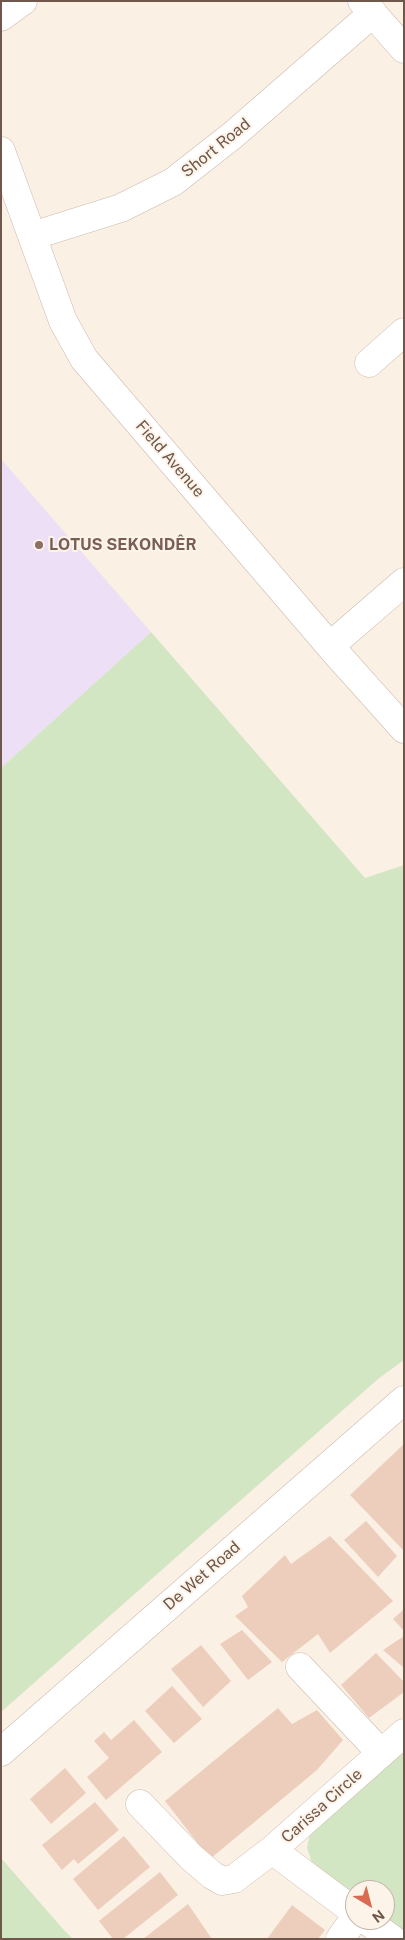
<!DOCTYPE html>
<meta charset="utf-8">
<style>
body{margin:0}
#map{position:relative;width:405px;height:1940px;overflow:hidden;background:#faf0e3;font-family:"Public Sans",sans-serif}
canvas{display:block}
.frame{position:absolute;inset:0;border:2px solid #6f574b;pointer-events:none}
.north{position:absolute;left:345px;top:1880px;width:50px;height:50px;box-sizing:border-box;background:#fdf4e9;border:1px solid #c4b5aa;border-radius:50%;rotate:143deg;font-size:14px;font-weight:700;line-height:20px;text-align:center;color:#6f574b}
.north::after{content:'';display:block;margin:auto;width:18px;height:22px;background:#da6b52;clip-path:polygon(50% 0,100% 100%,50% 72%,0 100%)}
</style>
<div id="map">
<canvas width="405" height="1940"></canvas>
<div class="frame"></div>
<div class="north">N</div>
</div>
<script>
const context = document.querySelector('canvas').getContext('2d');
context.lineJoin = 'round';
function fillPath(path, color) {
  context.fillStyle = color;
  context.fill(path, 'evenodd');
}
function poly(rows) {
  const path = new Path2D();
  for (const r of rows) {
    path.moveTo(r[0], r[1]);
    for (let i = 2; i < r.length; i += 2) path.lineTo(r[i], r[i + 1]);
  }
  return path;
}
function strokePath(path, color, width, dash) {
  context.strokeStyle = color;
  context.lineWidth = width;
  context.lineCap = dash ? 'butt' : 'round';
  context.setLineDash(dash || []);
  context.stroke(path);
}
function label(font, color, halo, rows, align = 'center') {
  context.font = font + ' "Public Sans",sans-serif';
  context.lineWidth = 4;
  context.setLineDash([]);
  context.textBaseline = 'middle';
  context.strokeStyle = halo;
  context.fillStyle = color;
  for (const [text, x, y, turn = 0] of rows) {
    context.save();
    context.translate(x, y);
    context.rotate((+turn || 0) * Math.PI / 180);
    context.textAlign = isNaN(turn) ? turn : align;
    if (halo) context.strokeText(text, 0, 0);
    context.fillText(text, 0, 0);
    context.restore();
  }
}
const education = poly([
 [1,459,151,632,1,768]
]);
const green = poly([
 [151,632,365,878,404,865,404,1360,378,1379,1,1712,1,768],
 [404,1745,404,1931,385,1918,385,1890,355,1890,355,1898,313,1866,307,1848,311,1829],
 [1,1858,63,1929,73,1939,1,1939]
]);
const building = poly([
 [404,1444,404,1551,350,1495],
 [366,1521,397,1556,378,1577,344,1540],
 [330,1536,393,1601,330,1653,318,1634,282,1662,235,1616,248,1607,242,1596,285,1555,291,1564],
 [404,1609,404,1631,393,1619],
 [242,1630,272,1662,248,1680,220,1644],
 [404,1636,404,1668,383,1650],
 [201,1645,231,1681,203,1707,171,1669],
 [376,1653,404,1682,404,1692,369,1718,341,1685],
 [172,1686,202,1719,174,1743,145,1711],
 [278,1708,292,1724,317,1710,343,1740,317,1770,210,1859,165,1801],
 [134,1720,162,1752,106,1800,87,1777,109,1758,94,1741,104,1732,111,1740],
 [65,1768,86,1793,51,1824,30,1799],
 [95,1802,119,1830,78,1864,74,1859,62,1870,42,1845],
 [124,1836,150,1867,98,1910,73,1879],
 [160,1872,178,1895,123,1939,113,1939,99,1921],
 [188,1904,212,1939,143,1939],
 [292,1905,325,1930,318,1939,267,1939]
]);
const minor = poly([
 [362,1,404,49],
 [1,17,23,1],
 [1,151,63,321,84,359,335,652,404,729],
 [32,236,121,208,173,182,233,135,373,13],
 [369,363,404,332],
 [330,646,404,582],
 [300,1667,381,1753],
 [1,1752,404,1400],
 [140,1804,191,1857,212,1875,222,1881,234,1879,272,1850,404,1733],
 [272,1850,355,1912],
 [366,1920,392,1939],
 [340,1939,355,1918]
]);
const markers = [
 [39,545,5,"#8d6e63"]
];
const streetNames = [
 ["Short Road",216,148,-39],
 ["Field Avenue",170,459,49],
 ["De Wet Road",202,1576,-41],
 ["Carissa Circle",322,1806,-42]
];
const educationNames = [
 ["LOTUS SEKONDÊR",49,545]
];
fillPath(education, '#ede0f6');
fillPath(green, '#d2e6c3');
fillPath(building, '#edcebd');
strokePath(minor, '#ccbaae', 29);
strokePath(minor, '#fff', 28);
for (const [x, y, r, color] of markers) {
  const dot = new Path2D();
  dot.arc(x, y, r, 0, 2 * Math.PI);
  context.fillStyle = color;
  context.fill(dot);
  strokePath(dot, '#fdf4e9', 2);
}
label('16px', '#6f574b', '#fdf4e9', streetNames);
label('bold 16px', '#785e54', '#fdf4e9', educationNames, 'left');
</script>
